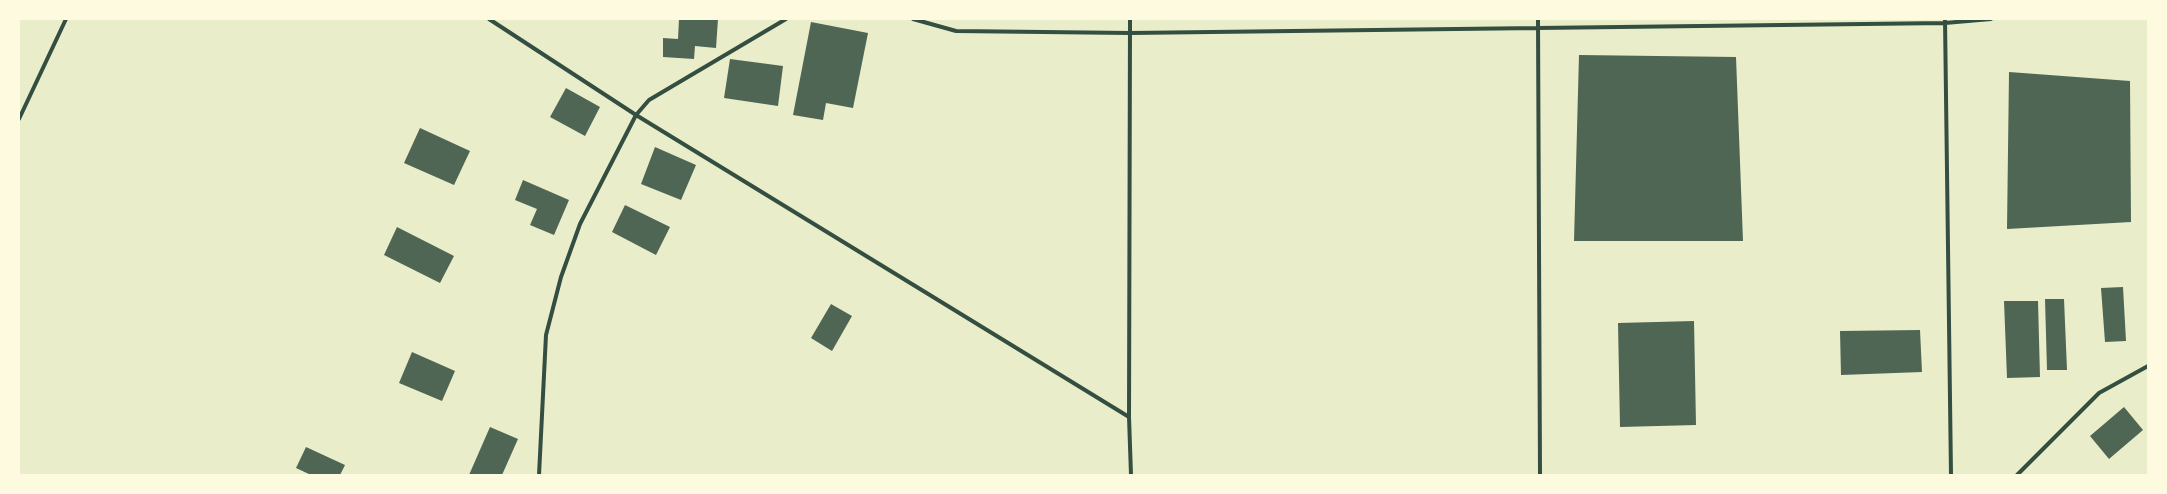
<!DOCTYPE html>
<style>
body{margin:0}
#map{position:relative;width:2167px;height:494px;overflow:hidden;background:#e9edc9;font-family:Cabin,sans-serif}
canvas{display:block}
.frame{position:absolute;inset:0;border:20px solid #fefae0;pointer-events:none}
</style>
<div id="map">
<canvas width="2167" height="494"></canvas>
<div class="frame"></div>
</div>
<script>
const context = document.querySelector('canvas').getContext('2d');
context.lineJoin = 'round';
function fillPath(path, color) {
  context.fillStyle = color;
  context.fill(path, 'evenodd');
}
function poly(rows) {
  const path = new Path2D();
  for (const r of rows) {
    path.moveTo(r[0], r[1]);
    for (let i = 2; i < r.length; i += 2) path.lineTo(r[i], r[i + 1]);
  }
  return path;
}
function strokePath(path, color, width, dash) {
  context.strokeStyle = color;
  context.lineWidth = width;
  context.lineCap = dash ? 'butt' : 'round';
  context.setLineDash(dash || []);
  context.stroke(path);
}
const building = poly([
 [679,19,718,19,716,48,695,46,694,59,663,57,663,38,678,39],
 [811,22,868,33,853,108,826,103,823,120,793,115],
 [1579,55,1736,57,1743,241,1574,241],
 [730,59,783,66,778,106,724,98],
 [2009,72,2130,81,2131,222,2007,229],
 [566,88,600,107,585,136,550,117],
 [420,128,470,151,454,185,404,163],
 [655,147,696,165,681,200,641,184],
 [523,180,569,200,554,235,530,225,537,209,515,200],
 [625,205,670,227,656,255,612,232],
 [397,227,454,256,440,283,384,255],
 [2123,287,2126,341,2105,342,2101,288],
 [2045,299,2064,299,2067,370,2047,370],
 [2004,301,2038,301,2040,377,2007,378],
 [831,304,852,316,832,351,811,338],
 [1694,321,1696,425,1620,427,1618,323],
 [1920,330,1922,372,1841,375,1840,331],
 [412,352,455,371,442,401,399,383],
 [2124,407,2143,430,2109,459,2090,436],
 [490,427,518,439,502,475,469,475],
 [306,447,345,465,340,475,311,475,296,468]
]);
const minor = poly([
 [489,19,636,115,1129,417],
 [913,19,956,31,1130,33,1945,23,1991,19],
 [1130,19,1129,417,1131,475],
 [1538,19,1540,475],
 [1945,19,1951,475],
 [19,119,66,19],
 [539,475,546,335,561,277,580,224,636,115,649,100,786,19],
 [2017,475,2099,393,2148,366]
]);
fillPath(building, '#4f6655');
strokePath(minor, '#344e41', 4);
</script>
